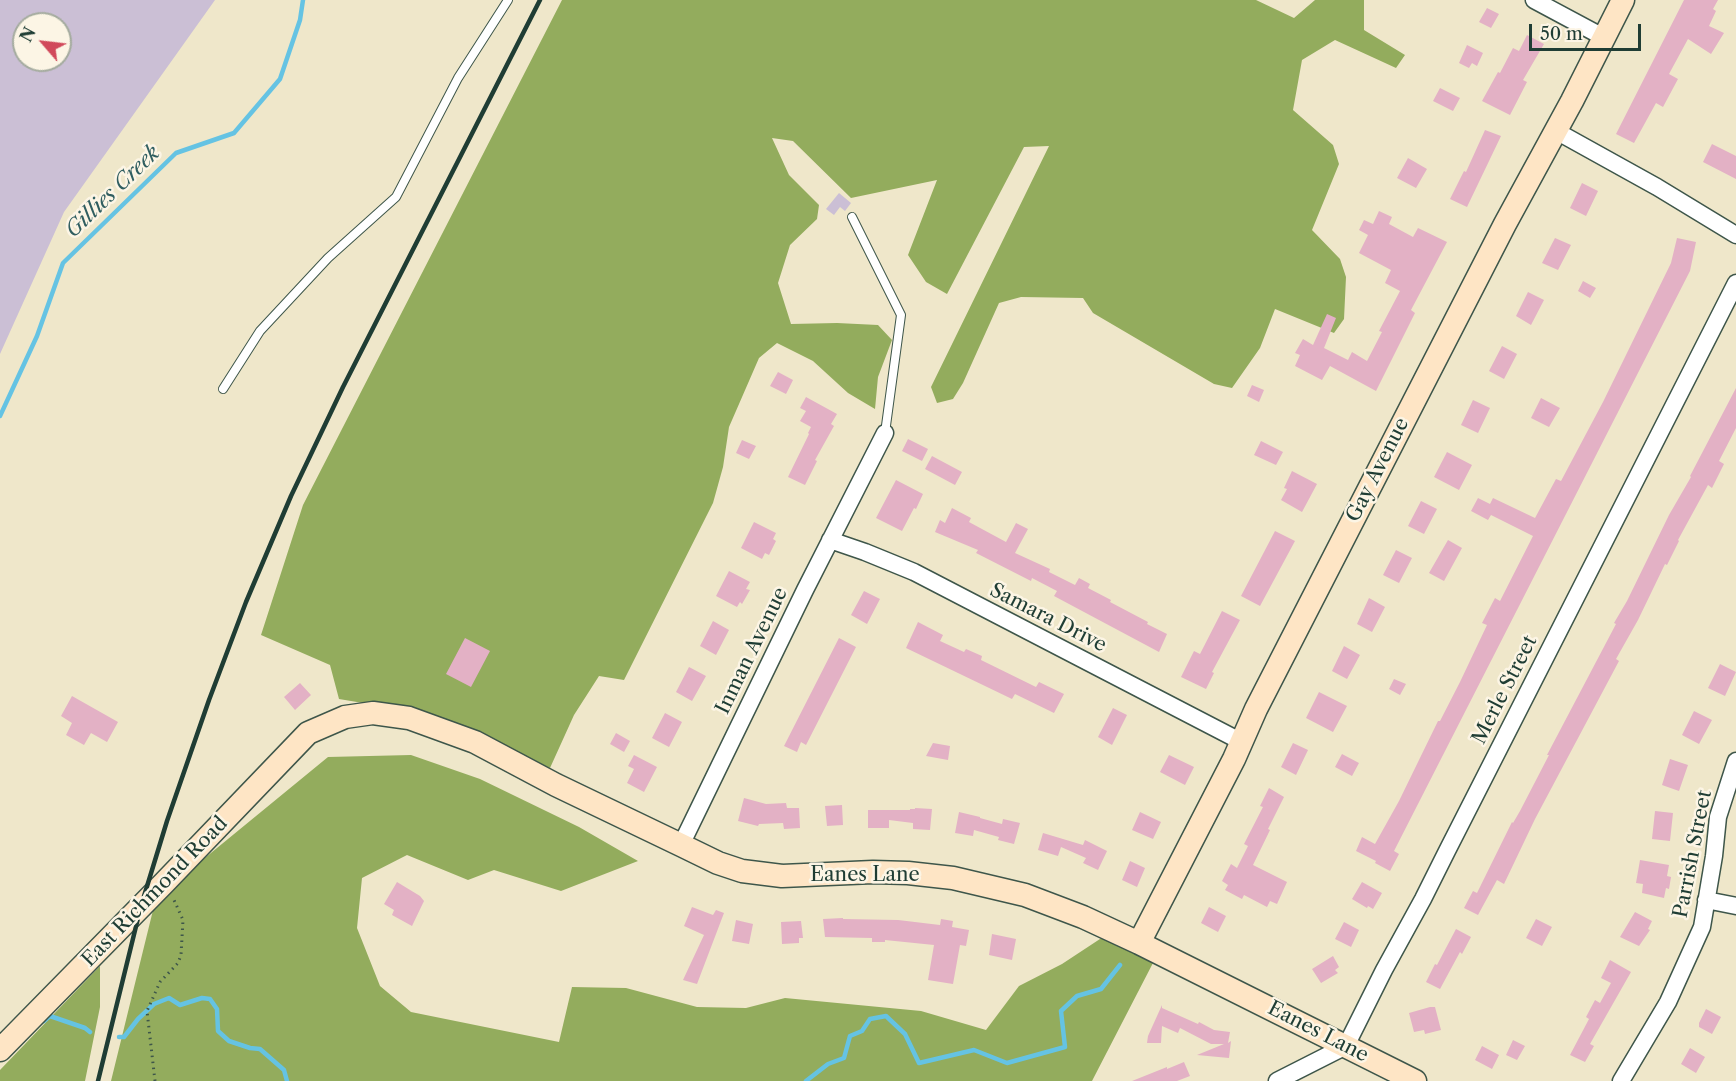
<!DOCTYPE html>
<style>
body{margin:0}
#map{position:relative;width:1736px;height:1081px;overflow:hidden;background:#efe7ca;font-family:"Libre Caslon Text",serif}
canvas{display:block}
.north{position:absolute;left:12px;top:12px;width:60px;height:60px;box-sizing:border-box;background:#fcf5e5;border:2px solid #a4ab9e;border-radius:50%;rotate:298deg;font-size:16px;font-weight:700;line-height:24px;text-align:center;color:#1f3d34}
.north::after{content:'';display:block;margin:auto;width:21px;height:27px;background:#d1495b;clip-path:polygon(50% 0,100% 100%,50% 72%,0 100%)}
.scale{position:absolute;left:1529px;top:24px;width:112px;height:27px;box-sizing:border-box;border:3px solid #1f3d34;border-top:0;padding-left:8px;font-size:18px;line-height:21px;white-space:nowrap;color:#1f3d34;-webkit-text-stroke:4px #fcf5e5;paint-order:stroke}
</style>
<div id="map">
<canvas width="1736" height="1081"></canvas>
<div class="north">N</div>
<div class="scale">50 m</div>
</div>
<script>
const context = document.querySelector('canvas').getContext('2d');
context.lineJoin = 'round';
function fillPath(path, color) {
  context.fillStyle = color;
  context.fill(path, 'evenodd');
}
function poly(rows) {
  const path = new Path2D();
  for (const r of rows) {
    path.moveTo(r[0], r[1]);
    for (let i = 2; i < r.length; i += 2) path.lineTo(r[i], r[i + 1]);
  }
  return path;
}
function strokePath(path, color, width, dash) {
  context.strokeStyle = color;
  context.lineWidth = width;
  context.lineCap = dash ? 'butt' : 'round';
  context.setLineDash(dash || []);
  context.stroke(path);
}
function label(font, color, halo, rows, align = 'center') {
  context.font = font + ' "Libre Caslon Text",serif';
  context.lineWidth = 5;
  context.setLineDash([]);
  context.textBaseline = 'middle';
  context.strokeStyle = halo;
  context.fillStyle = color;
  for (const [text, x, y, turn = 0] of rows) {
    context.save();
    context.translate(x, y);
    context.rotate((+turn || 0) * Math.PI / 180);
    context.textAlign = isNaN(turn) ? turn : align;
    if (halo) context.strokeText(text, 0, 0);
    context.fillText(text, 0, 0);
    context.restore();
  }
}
const industrial = poly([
 [0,0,215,0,64,212,0,354],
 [24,24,60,24,60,60,24,60],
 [839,193,851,203,845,211,840,207,834,215,826,209]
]);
const forest = poly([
 [562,0,1256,0,1294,18,1315,0,1364,0,1364,30,1405,55,1396,68,1335,40,1302,60,1293,110,1333,145,1339,164,1312,230,1340,259,1346,277,1344,319,1334,333,1275,309,1260,348,1232,388,1214,384,1093,313,1083,298,1021,297,999,303,963,383,953,399,937,403,931,387,1049,146,1024,147,947,294,926,282,908,255,937,180,851,198,793,141,772,138,789,175,819,205,817,219,790,245,778,283,791,324,837,323,878,325,892,340,878,377,875,409,848,393,813,361,777,343,759,358,729,427,723,467,713,503,624,680,599,676,574,715,550,768,429,714,339,699,330,665,261,635,303,505],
 [411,755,480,779,579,827,638,861,561,891,494,870,468,880,407,855,362,878,357,928,380,986,411,1012,559,1042,572,987,626,988,697,1007,746,1008,785,998,921,1011,986,1030,1019,986,1062,964,1103,937,1154,961,1092,1081,111,1081,156,898,328,757],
 [100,966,100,1007,85,1081,0,1081,0,1070]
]);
const stream = poly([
 [0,416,37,336,63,263,176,153,234,133,280,79,300,20,303,0],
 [44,1021,50,1016,85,1028,90,1032],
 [119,1037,124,1037,138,1019,154,1004,169,998,180,1005,202,998,210,999,217,1009,218,1031,229,1041,250,1048,260,1049,284,1070,287,1081],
 [806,1081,828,1064,844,1058,850,1036,862,1031,870,1019,886,1016,905,1034,919,1063,974,1050,1007,1063,1065,1047,1061,1011,1077,996,1101,989,1120,965]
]);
const building = poly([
 [1684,0,1718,0,1713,9,1716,11,1709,26,1724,33,1711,54,1688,39,1669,74,1678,79,1663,107,1656,103,1634,143,1616,134],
 [1487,8,1499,14,1491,28,1479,22],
 [1527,35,1544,44,1523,80,1527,82,1510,115,1482,101,1498,72,1500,73,1513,48,1519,51],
 [1467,45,1483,53,1477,66,1472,63,1469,68,1459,63],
 [1440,88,1460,98,1453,111,1433,101],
 [1485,130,1501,136,1467,207,1450,199,1464,171,1466,172],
 [1712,144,1736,156,1736,179,1703,162],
 [1408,158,1427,169,1416,188,1397,178],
 [1582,183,1598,191,1586,216,1570,208],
 [1379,211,1392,217,1389,224,1413,237,1418,228,1447,242,1411,310,1415,313,1376,391,1330,366,1322,380,1295,366,1300,355,1295,353,1303,339,1313,345,1327,314,1336,318,1324,348,1348,360,1352,352,1367,361,1382,332,1379,331,1400,291,1385,283,1391,270,1359,253,1368,235,1359,230,1364,220,1373,224],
 [1555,238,1571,245,1558,270,1542,263],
 [1677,238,1696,242,1690,271,1394,851,1399,854,1390,871,1375,863,1376,861,1356,851,1362,837,1375,844,1399,801,1438,721,1440,721,1460,682,1487,625,1482,623,1495,598,1500,601,1533,536,1491,515,1488,520,1471,511,1478,498,1490,504,1493,498,1535,518,1556,479,1561,481,1603,402,1671,263],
 [1583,281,1596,288,1590,298,1578,291],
 [1528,292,1544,300,1531,325,1516,316],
 [1502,346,1517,354,1504,379,1489,371],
 [778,372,793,380,786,394,770,386],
 [1252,385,1264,390,1259,402,1247,396],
 [1736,388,1736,428,1719,461,1724,464,1712,488,1708,485,1678,540,1679,541,1667,565,1665,564,1638,620,1616,659,1619,661,1535,819,1504,884,1497,880,1478,915,1464,908,1473,891,1477,893,1512,822,1513,823,1520,811,1549,755,1547,755,1616,624,1614,623,1627,601,1669,515,1691,477,1690,476],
 [806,397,837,414,831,424,834,426,815,460,817,461,805,485,788,477,809,434,808,433,811,427,800,421,806,411,800,408],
 [1541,398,1560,408,1549,427,1531,418],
 [1473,400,1490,408,1478,433,1461,425],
 [908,439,928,449,922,461,902,451],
 [742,440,756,446,749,459,736,453],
 [1261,441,1283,452,1276,465,1254,455],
 [1447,452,1472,465,1459,490,1434,477],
 [932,456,962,472,955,485,925,469],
 [1292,471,1317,484,1302,512,1281,500,1287,489,1284,488],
 [896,480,923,494,916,509,914,508,902,531,876,518],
 [1421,501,1437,509,1424,534,1408,526],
 [952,508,971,518,969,522,1006,542,1016,523,1028,529,1015,553,1050,569,1049,572,1075,585,1079,578,1090,584,1088,588,1111,600,1110,602,1148,622,1147,624,1167,634,1159,652,1054,596,1057,591,1032,578,1031,581,976,553,978,550,935,532,940,520,945,523],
 [754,522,776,533,773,539,776,541,769,555,765,553,762,559,741,548],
 [1275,531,1295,541,1260,606,1241,596],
 [1448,540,1462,548,1444,581,1429,573],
 [1396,550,1412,558,1399,583,1383,575],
 [729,571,750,582,746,589,750,590,742,604,740,602,737,607,716,596],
 [864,591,880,599,867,624,851,615],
 [1369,598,1385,607,1372,632,1357,624],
 [1222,611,1240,620,1212,672,1214,673,1206,689,1181,677,1194,651,1200,654],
 [713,621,729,630,716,655,700,646],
 [918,622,943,635,940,641,964,652,966,649,982,656,981,660,1036,687,1039,682,1064,694,1054,713,1015,694,1012,699,906,648],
 [465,638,490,651,471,687,446,674],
 [839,638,856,647,806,745,801,742,797,752,784,746],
 [1344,646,1360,655,1347,679,1332,671],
 [1720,664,1736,672,1725,696,1708,688],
 [689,667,706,676,692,701,676,692],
 [1394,679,1406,684,1400,695,1389,689],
 [300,683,311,695,295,710,284,697],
 [1319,692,1347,706,1333,732,1306,718],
 [72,696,118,722,107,742,91,733,84,745,66,735,72,723,61,716],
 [1113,708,1127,715,1112,745,1098,737],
 [1694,711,1712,720,1699,744,1682,735],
 [665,713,682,722,669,747,652,738],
 [616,733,630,741,624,752,610,744],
 [933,743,950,746,948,760,926,756],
 [1293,743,1308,750,1296,775,1281,767],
 [1342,754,1359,763,1352,776,1335,767],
 [634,755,657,767,644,792,627,783,634,769,628,766],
 [1169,755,1194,767,1185,785,1160,772],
 [1670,759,1688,765,1679,791,1662,785],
 [1269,788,1284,797,1268,829,1270,830,1253,865,1287,882,1277,904,1270,901,1267,907,1244,895,1242,899,1225,890,1228,885,1222,881,1231,864,1237,868,1248,846,1244,844,1263,807,1260,806],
 [744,798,766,804,786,803,787,808,799,808,800,828,784,829,783,823,759,824,758,826,738,821],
 [842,805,843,825,827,826,825,806],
 [915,808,932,809,930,830,913,829,913,823,889,820,889,828,868,828,868,810,910,810,910,809,915,809],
 [1655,811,1673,813,1670,841,1652,839],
 [959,812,980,817,980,818,1002,824,1003,819,1020,823,1014,844,998,840,999,837,974,830,973,836,955,833],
 [1140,812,1161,822,1153,839,1132,830],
 [1043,833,1083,845,1085,840,1107,851,1098,870,1083,863,1086,858,1061,847,1058,856,1038,850],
 [1640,860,1669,865,1667,876,1671,877,1669,889,1666,888,1664,898,1642,893,1643,884,1636,883],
 [1130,861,1145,868,1137,887,1122,880],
 [397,882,420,896,424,901,412,926,392,915,394,910,384,904],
 [1362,882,1382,893,1373,909,1368,906,1367,908,1352,899],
 [692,907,713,915,716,910,724,913,697,984,683,980,704,935,684,926],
 [1209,907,1226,916,1218,932,1201,923],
 [1635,912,1652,921,1648,929,1650,930,1639,946,1620,937],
 [843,918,843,919,898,920,940,925,941,919,953,921,952,927,969,930,966,946,960,945,953,984,928,980,934,945,885,940,885,942,872,942,872,938,825,937,823,919],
 [1536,919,1552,927,1542,946,1526,938],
 [736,920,753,924,749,944,732,941],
 [801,921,803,938,799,938,799,943,782,944,781,922],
 [1344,922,1359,930,1351,947,1335,939],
 [1456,929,1471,937,1462,954,1460,952,1440,989,1426,982,1435,964,1437,965],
 [992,934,1016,939,1012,960,989,955],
 [1333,956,1339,967,1335,970,1338,973,1321,983,1312,969],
 [1610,960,1631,972,1590,1044,1594,1046,1585,1062,1570,1055,1589,1019,1586,1017,1595,1000,1600,1003,1611,983,1601,978],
 [1162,1005,1162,1008,1198,1024,1199,1022,1214,1030,1230,1032,1228,1043,1231,1041,1229,1058,1197,1055,1224,1044,1211,1044,1180,1028,1178,1033,1162,1026,1161,1043,1147,1043,1148,1036],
 [1430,1007,1435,1007,1441,1030,1425,1034,1424,1030,1414,1032,1409,1013],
 [1706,1009,1721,1017,1712,1034,1699,1027,1699,1023],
 [1513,1040,1525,1046,1517,1060,1506,1055],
 [1482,1046,1499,1055,1492,1069,1475,1060],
 [1690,1048,1705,1057,1696,1073,1681,1064],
 [1184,1062,1190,1076,1177,1081,1132,1081,1167,1067,1167,1069]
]);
const path = poly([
 [155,1081,147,1011,160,982,178,963,181,955,183,920,174,900]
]);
const lane = poly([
 [852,217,901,315,885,433],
 [223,389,260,331,328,258,396,197,458,78,508,0]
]);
const street = poly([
 [1534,0,1605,38],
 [1556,131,1657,187,1736,235],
 [830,540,865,552,914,572,1242,742],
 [681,845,805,590,885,433],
 [1706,900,1736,906],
 [1277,1081,1346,1046,1384,970,1423,899,1447,851,1736,283],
 [1621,1081,1668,1002,1702,927,1714,856,1718,817,1736,761]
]);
const secondary = poly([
 [1139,943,1234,759,1256,709,1505,224,1572,101,1623,0],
 [0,1050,164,883,308,733,345,717,373,713,409,718,475,742,556,785,681,845,718,863,742,871,782,876,873,872,908,873,953,878,1025,895,1083,917,1139,943,1415,1081]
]);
const rail = poly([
 [98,1081,141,906,167,821,209,700,246,602,291,496,343,387,540,0]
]);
const streetNames = [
 ["Gay Avenue",1378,470,-63],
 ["Samara Drive",1048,618,27],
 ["Inman Avenue",752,651,-64],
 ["Merle Street",1505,690,-63],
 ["Parrish Street",1693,854,-79],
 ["Eanes Lane",865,875],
 ["East Richmond Road",155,892,-46],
 ["Eanes Lane",1318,1032,27]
];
const waterNames = [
 ["Gillies Creek",113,192,-44]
];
fillPath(industrial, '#cbbfd5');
fillPath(forest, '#93ac5d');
strokePath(stream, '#65c3e3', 4.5);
fillPath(building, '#e3b1c5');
strokePath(lane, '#3e564a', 10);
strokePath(street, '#3e564a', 19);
strokePath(secondary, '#3e564a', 25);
strokePath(path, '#3e564a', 3, [1.5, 4.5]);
strokePath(lane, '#fff', 8);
strokePath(street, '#fff', 16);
strokePath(secondary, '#fee5c5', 22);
strokePath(rail, '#1f3d34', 4.5);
label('20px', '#1f3d34', '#fcf5e5', streetNames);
label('italic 21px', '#305e60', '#fcf5e5', waterNames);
</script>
